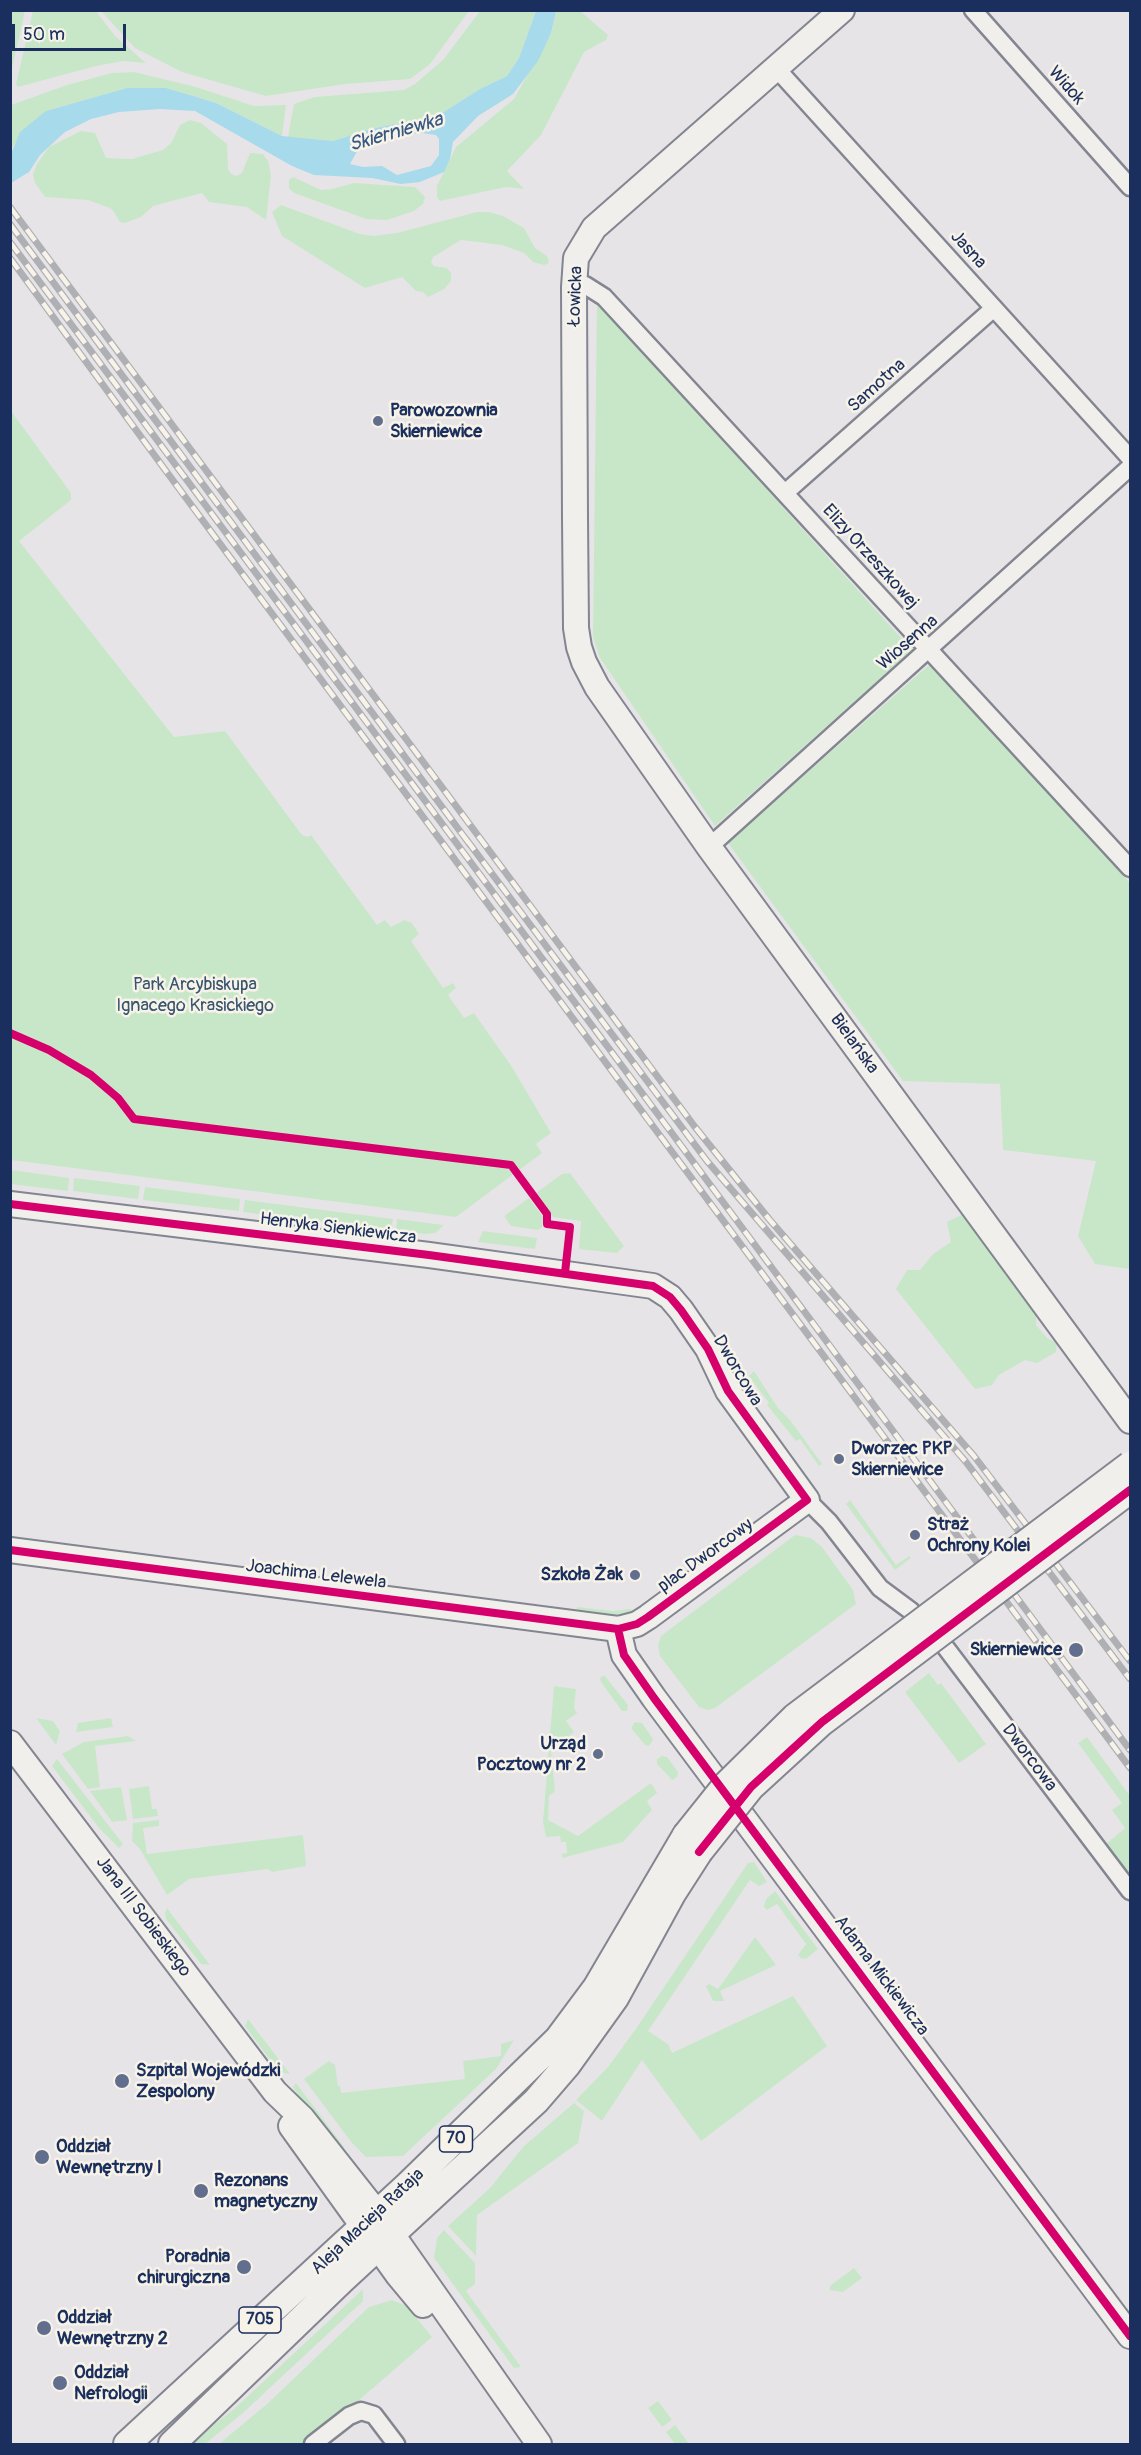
<!DOCTYPE html>
<meta charset="utf-8">
<style>
body{margin:0}
#map{position:relative;width:1141px;height:2455px;overflow:hidden;background:#e7e4e8;font-family:Pangolin,sans-serif}
canvas{display:block}
.frame{position:absolute;inset:0;border:12px solid #1b2f5e;pointer-events:none}
.scale{position:absolute;left:12px;top:24px;width:114px;height:27px;box-sizing:border-box;border:3px solid #1b2f5e;border-top:0;padding-left:8px;font-size:18px;line-height:21px;white-space:nowrap;color:#1b2f5e;-webkit-text-stroke:4px #f7f3e8;paint-order:stroke}
</style>
<div id="map">
<canvas width="1141" height="2455"></canvas>
<div class="frame"></div>
<div class="scale">50 m</div>
</div>
<script>
const context = document.querySelector('canvas').getContext('2d');
context.lineJoin = 'round';
function fillPath(path, color) {
  context.fillStyle = color;
  context.fill(path, 'evenodd');
}
function poly(rows) {
  const path = new Path2D();
  for (const r of rows) {
    path.moveTo(r[0], r[1]);
    for (let i = 2; i < r.length; i += 2) path.lineTo(r[i], r[i + 1]);
  }
  return path;
}
function strokePath(path, color, width, dash) {
  context.strokeStyle = color;
  context.lineWidth = width;
  context.lineCap = dash ? 'butt' : 'round';
  context.setLineDash(dash || []);
  context.stroke(path);
}
function label(font, color, halo, rows, align = 'center') {
  context.font = font + ' Pangolin,sans-serif';
  context.lineWidth = 5;
  context.setLineDash([]);
  context.textBaseline = 'middle';
  context.strokeStyle = halo;
  context.fillStyle = color;
  for (const [text, x, y, turn = 0] of rows) {
    context.save();
    context.translate(x, y);
    context.rotate((+turn || 0) * Math.PI / 180);
    context.textAlign = isNaN(turn) ? turn : align;
    if (halo) context.strokeText(text, 0, 0);
    context.fillText(text, 0, 0);
    context.restore();
  }
}
const green = poly([
 [10,11,25,11,11,73,10,73],
 [33,11,96,11,115,36,146,63,123,61,96,66,18,87,16,84],
 [101,11,469,11,430,64,410,79,345,84,266,96,182,72,135,48],
 [480,11,536,11,519,58,507,76,480,89,439,115,371,129,333,141,288,137,294,104,315,97,404,90,415,84,443,60],
 [556,11,580,11,608,35,606,40,584,52,541,135,507,171,524,189,506,187,440,201,437,197,437,186,456,147,514,99,551,33],
 [134,72,196,87,254,106,286,105,282,136,216,103,200,98,166,88,127,88,46,111,13,146,11,154,11,105,67,85,112,73],
 [190,120,201,123,227,144,228,169,231,174,236,176,242,173,250,153,263,154,268,161,271,175,266,220,247,207,209,202,202,193,153,206,141,217,125,223,120,222,112,209,88,200,45,197,35,183,33,174,37,164,49,147,81,131,95,133,106,158,132,159,163,150,171,143,180,125],
 [293,177,321,190,332,189,354,183,415,187,425,197,423,204,414,211,387,220,366,219,294,193,289,188,289,180],
 [281,205,360,234,374,236,397,233,477,212,489,212,503,216,524,228,535,248,547,256,549,263,544,265,533,262,524,253,502,245,461,240,433,257,431,262,434,266,447,268,451,273,451,281,444,289,428,297,423,292,416,291,402,277,365,288,282,236,272,212],
 [597,302,912,650,715,826,600,658,593,637],
 [11,411,71,493,71,500,19,541,174,737,225,731,302,835,308,837,311,835,377,925,385,920,391,927,404,920,412,923,419,934,411,941,443,988,453,983,456,988,448,995,464,1018,474,1013,512,1067,551,1133,536,1144,542,1153,456,1217,11,1160],
 [930,664,1130,883,1130,1269,1095,1264,1078,1236,1096,1161,1003,1150,1000,1084,903,1081,728,843],
 [11,1170,69,1178,68,1191,11,1184],
 [570,1173,624,1246,617,1253,579,1249,581,1221,553,1217,536,1193,562,1174],
 [74,1178,140,1186,138,1199,73,1191],
 [145,1187,240,1199,239,1211,143,1200],
 [529,1198,543,1217,542,1227,538,1230,511,1226,504,1216],
 [245,1200,393,1219,391,1230,243,1212],
 [963,1214,983,1235,1036,1309,1036,1325,1047,1338,1057,1343,1056,1352,1037,1363,1025,1360,999,1375,992,1385,975,1389,896,1289,907,1270,920,1270,933,1254,951,1242,947,1222],
 [397,1219,443,1225,443,1226,435,1233,425,1234,396,1230],
 [483,1231,537,1238,535,1249,478,1242],
 [754,1371,778,1408,790,1420,822,1464,819,1466,800,1439,796,1441,767,1405,769,1403,749,1376],
 [850,1500,896,1565,909,1556,911,1558,895,1570,846,1504],
 [795,1535,811,1538,822,1547,853,1590,856,1604,715,1708,708,1710,699,1707,660,1656,658,1645,661,1636],
 [577,1607,613,1611,629,1609,637,1612,618,1617,576,1614],
 [929,1673,938,1685,941,1683,986,1744,959,1763,905,1692],
 [604,1675,628,1705,627,1711,622,1711,601,1682,600,1678],
 [554,1686,576,1689,574,1708,577,1713,566,1721,574,1732,551,1751,555,1791,549,1796,548,1820,578,1836,651,1783,657,1793,647,1801,652,1810,623,1842,562,1858,562,1854,567,1853,566,1842,561,1842,560,1836,546,1837,543,1822],
 [36,1718,53,1721,60,1731,56,1745],
 [111,1718,113,1727,76,1732,78,1723],
 [635,1722,642,1723,653,1739,649,1746,645,1745,631,1728],
 [128,1736,136,1741,95,1746,100,1787,88,1789,62,1754,84,1742],
 [1087,1737,1130,1796,1130,1881,1105,1845,1125,1828,1112,1810,1122,1803,1078,1743],
 [662,1756,667,1757,678,1772,677,1777,672,1780,657,1764,657,1759],
 [57,1759,123,1844,119,1848,99,1828,52,1766],
 [149,1786,152,1809,157,1809,158,1816,133,1819,129,1789],
 [121,1787,127,1820,112,1822,90,1791],
 [159,1820,159,1826,143,1828,147,1854,303,1835,306,1866,272,1872,268,1869,189,1879,167,1895,140,1849,132,1841,133,1823],
 [754,1862,767,1882,759,1886,750,1880,648,2031,668,2044,672,2053,793,1996,827,2046,701,2141,642,2060,602,2121,576,2100,608,2067,635,2030,748,1863],
 [775,1891,818,1949,807,1958,802,1959,798,1955,806,1944,777,1904,767,1910,764,1907,766,1899],
 [167,1908,210,1965,201,1964,166,1919,165,1913],
 [755,1937,776,1965,720,1991,724,2001,713,2001,706,1986,709,1984,718,1989],
 [248,2019,290,2074,279,2072,245,2026],
 [514,2040,496,2069,403,2156,366,2157,352,2143,304,2079,329,2061,335,2065,338,2086,340,2086,341,2093,465,2079,463,2061,501,2056,501,2044],
 [296,2083,344,2147,344,2149,296,2092,293,2087],
 [574,2103,584,2111,578,2143,477,2215,476,2256,448,2226,490,2188,523,2147],
 [444,2230,475,2263,475,2284,466,2291,521,2367,514,2368,434,2258,437,2238],
 [854,2268,862,2278,843,2292,829,2290,831,2285],
 [363,2289,363,2301,244,2412,205,2444,189,2444,234,2409],
 [392,2300,407,2306,432,2337,336,2420,305,2444,219,2444,267,2404,369,2307],
 [658,2401,672,2420,662,2427,648,2408],
 [675,2425,689,2444,675,2444,666,2432]
]);
const water = poly([
 [536,11,556,11,551,33,538,61,513,94,478,116,453,142,450,159,444,172,420,182,401,184,372,178,314,175,292,166,195,111,160,109,119,112,91,119,65,132,40,155,29,172,11,183,11,154,20,132,46,111,127,88,166,88,200,98,216,103,282,136,333,141,371,129,439,115,480,89,507,76,519,58],
 [422,133,436,135,439,139,439,155,431,166,397,175,382,166,363,167,350,164,360,146,399,135]
]);
const street = poly([
 [973,10,1130,187],
 [776,68,1130,458],
 [574,287,585,285,604,297,1130,868],
 [786,492,994,308],
 [709,847,1130,467],
 [807,1500,829,1522,880,1588,911,1611,943,1644,1130,1891],
 [313,2444,349,2416,361,2411,374,2415,396,2444]
]);
const secondary = poly([
 [842,10,594,228,576,258,574,287,575,518,576,628,579,647,584,662,597,687,709,847,1130,1421],
 [10,1204,429,1255,653,1286,670,1297,681,1310,708,1349,728,1391,807,1500,648,1617,637,1624,618,1629,10,1550],
 [618,1629,624,1655,654,1698,1130,2336],
 [10,1743,275,2092,302,2118,377,2213,539,2444],
 [291,2126,398,2275,423,2305]
]);
const primary = poly([
 [127,2444,408,2185,558,2039,596,1988,686,1835],
 [172,2444,343,2279,536,2101,567,2065,615,1998,672,1894,699,1852]
]);
const rail = poly([
 [10,207,695,1127,769,1219,974,1456,1130,1661],
 [10,224,471,846],
 [10,242,1130,1750],
 [10,258,166,471,1130,1768],
 [466,839,707,1161,966,1462,1130,1679]
]);
const primaryBridge = poly([
 [686,1835,726,1785,795,1717,1130,1465],
 [699,1852,751,1787,822,1722,1130,1490]
]);
const cycleway = poly([
 [10,1033,49,1050,91,1075,118,1098,134,1119,511,1165,547,1214,547,1224,570,1227,565,1273],
 [10,1204,429,1255,653,1286,670,1297,681,1310,708,1349,728,1391,807,1500,648,1617,637,1624,618,1629,10,1550],
 [618,1629,624,1655,654,1698,1130,2336],
 [699,1852,751,1787,822,1722,1130,1490]
]);
const markers = [
 [378,421,6,"#626e8e"],
 [839,1459,6,"#626e8e"],
 [915,1535,6,"#626e8e"],
 [635,1575,6,"#626e8e"],
 [1076,1650,8,"#626e8e"],
 [598,1754,6,"#626e8e"],
 [122,2081,8,"#626e8e"],
 [42,2157,8,"#626e8e"],
 [201,2191,8,"#626e8e"],
 [244,2267,8,"#626e8e"],
 [44,2328,8,"#626e8e"],
 [60,2383,8,"#626e8e"]
];
const shields = [
 [456,2139,33],
 [260,2320,42]
];
const shieldNames = [
 ["70",456,2139],
 ["705",260,2320]
];
const streetNames = [
 ["Widok",1066,86,48],
 ["Jasna",968,250,48],
 ["Łowicka",576,296,-88],
 ["Samotna",877,386,-42],
 ["Elizy Orzeszkowej",870,557,48],
 ["Wiosenna",908,643,-41],
 ["Bielańska",854,1044,54],
 ["Henryka Sienkiewicza",338,1229,7],
 ["Dworcowa",737,1371,59],
 ["plac Dworcowy",706,1556,-36],
 ["Joachima Lelewela",316,1575,7],
 ["Dworcowa",1029,1758,53],
 ["Jana III Sobieskiego",143,1917,53],
 ["Adama Mickiewicza",881,1976,53],
 ["Aleja Macieja Rataja",368,2222,-43]
];
const poiNames = [
 ["Parowozownia",390,411],
 ["Skierniewice",390,432],
 ["Dworzec PKP",851,1449],
 ["Skierniewice",851,1470],
 ["Straż",927,1525],
 ["Ochrony Kolei",927,1546],
 ["Szkoła Żak",623,1575,"right"],
 ["Skierniewice",1062,1650,"right"],
 ["Urząd",586,1744,"right"],
 ["Pocztowy nr 2",586,1765,"right"],
 ["Szpital Wojewódzki",136,2071],
 ["Zespolony",136,2092],
 ["Oddział",56,2147],
 ["Wewnętrzny I",56,2168],
 ["Rezonans",214,2181],
 ["magnetyczny",214,2202],
 ["Poradnia",230,2257,"right"],
 ["chirurgiczna",230,2278,"right"],
 ["Oddział",57,2318],
 ["Wewnętrzny 2",57,2339],
 ["Oddział",74,2373],
 ["Nefrologii",74,2394]
];
const parkNames = [
 ["Park Arcybiskupa",195,985],
 ["Ignacego Krasickiego",195,1006]
];
const waterNames = [
 ["Skierniewka",396,133,-16]
];
fillPath(green, '#c8e7c9');
fillPath(water, '#a7daeb');
strokePath(street, '#838590', 21);
strokePath(secondary, '#838590', 28);
strokePath(primary, '#838590', 30);
strokePath(street, '#f0efec', 16);
strokePath(secondary, '#f0efec', 24);
strokePath(primary, '#f0efec', 26);
strokePath(rail, '#afb0b4', 7);
strokePath(rail, '#f7f3e8', 4.5, [14]);
strokePath(primaryBridge, '#838590', 30, []);
strokePath(primaryBridge, '#f0efec', 26);
strokePath(cycleway, '#d6006c', 8);
for (const [x, y, r, color] of markers) {
  const dot = new Path2D();
  dot.arc(x, y, r, 0, 2 * Math.PI);
  context.fillStyle = color;
  context.fill(dot);
  strokePath(dot, '#f7f3e8', 2);
}
for (const [x, y, w] of shields) {
  const box = new Path2D();
  box.roundRect(x - w / 2, y - 13, w, 26, 4.5);
  context.fillStyle = '#f7f3e8';
  context.fill(box);
  strokePath(box, '#1b2f5e', 1.5);
}
label('bold 16px', '#1b2f5e', null, shieldNames);
label('18px', '#1b2f5e', '#f7f3e8', streetNames);
label('bold 18px', '#1b2f5e', '#f7f3e8', poiNames, 'left');
label('18px', '#38546e', '#f7f3e8', parkNames);
label('italic 20px', '#375882', '#f7f3e8', waterNames);
</script>
